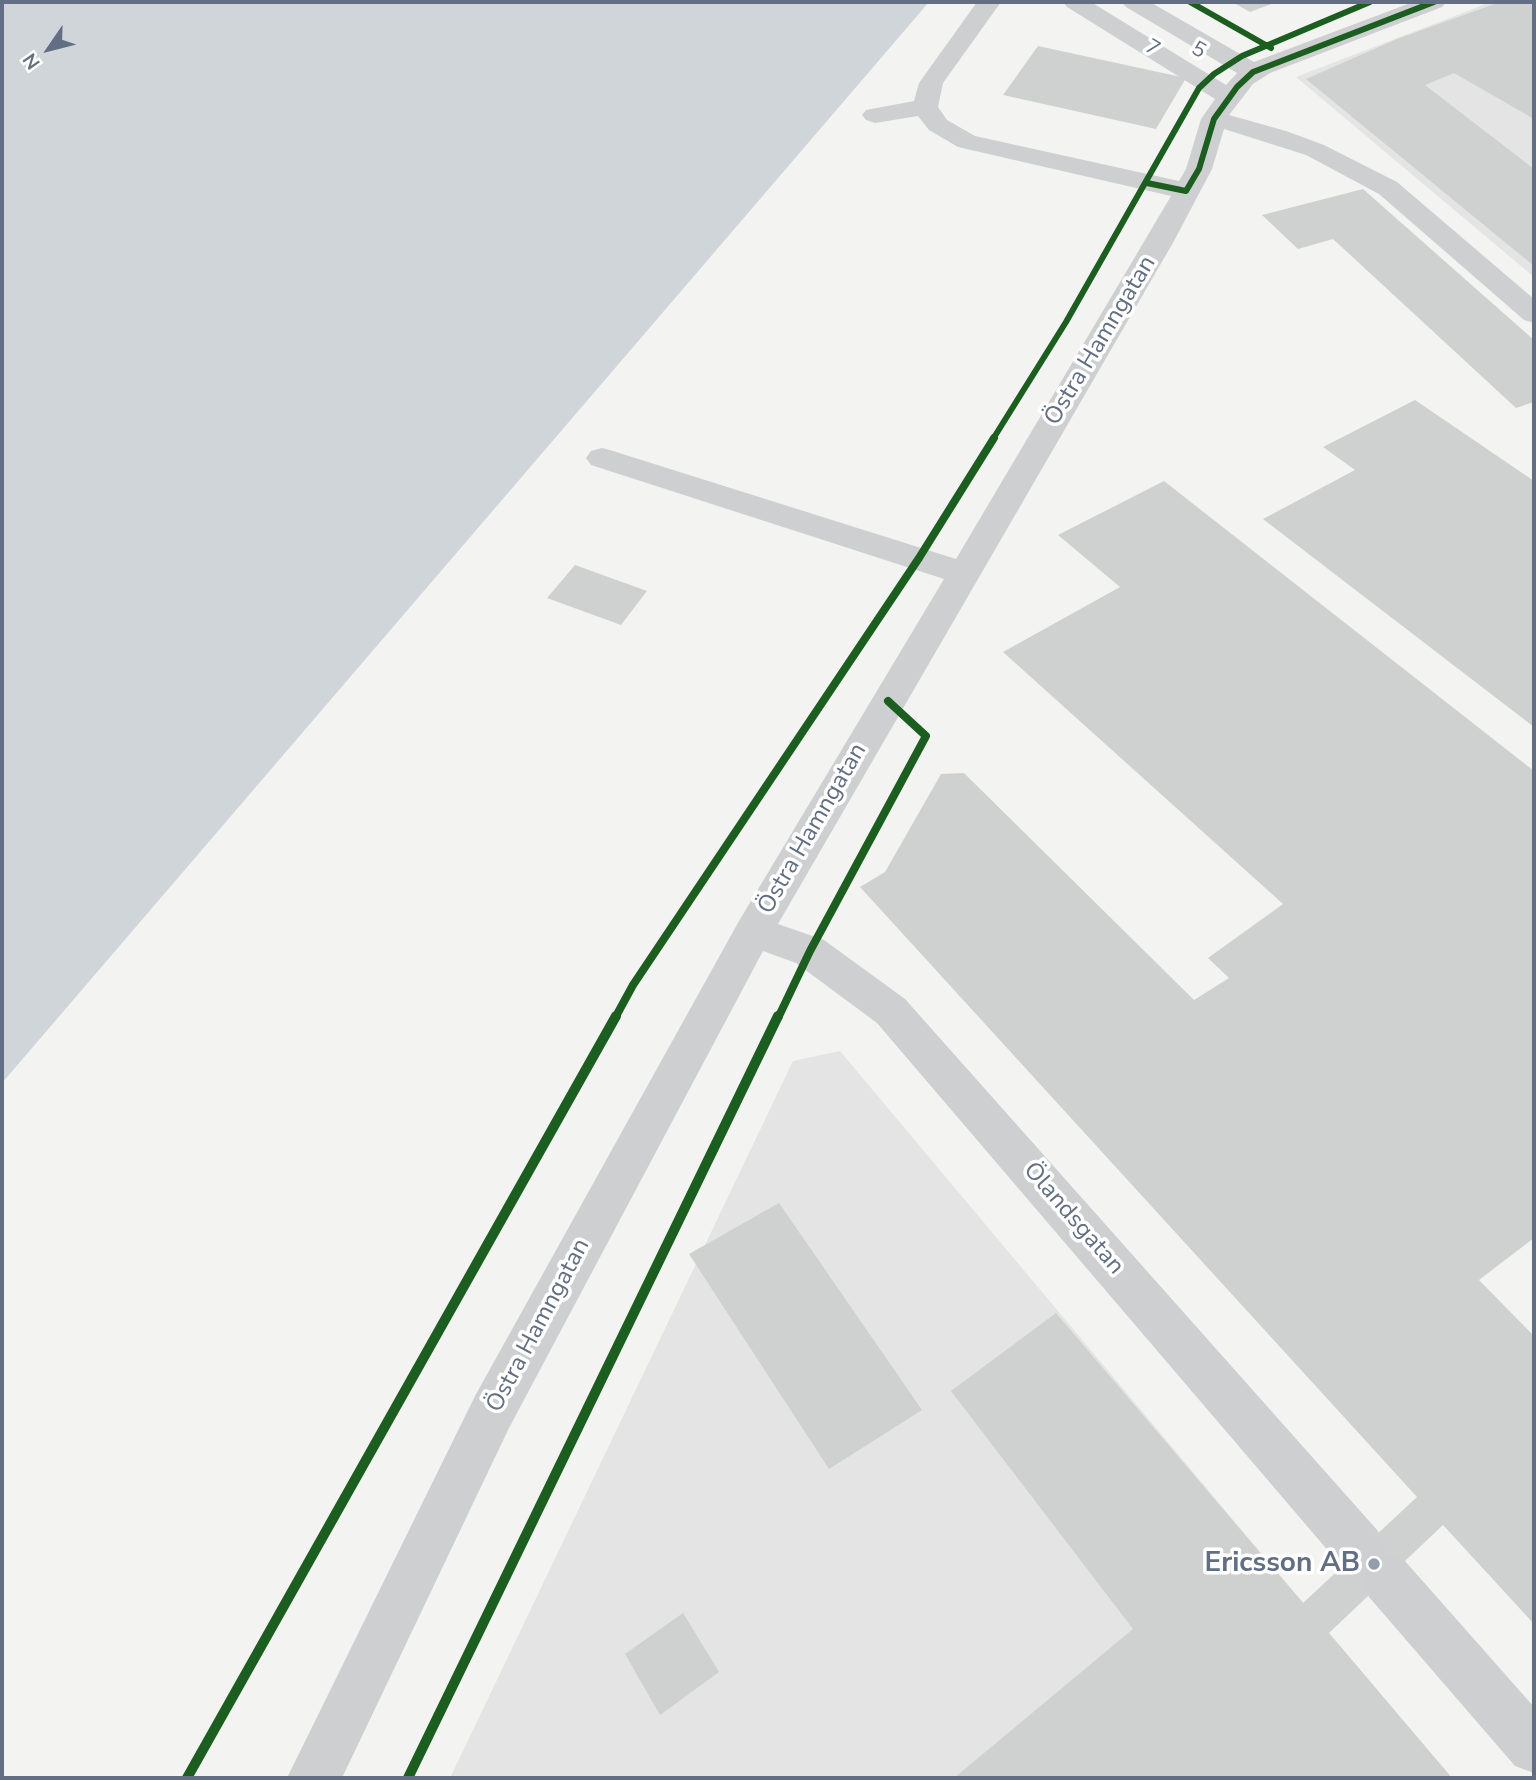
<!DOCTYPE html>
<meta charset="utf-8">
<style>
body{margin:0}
#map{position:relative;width:1536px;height:1780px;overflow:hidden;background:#f3f4f1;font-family:"Nunito Sans",sans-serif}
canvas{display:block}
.frame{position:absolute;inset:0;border:4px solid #616e83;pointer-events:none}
.north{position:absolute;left:14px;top:14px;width:70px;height:70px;-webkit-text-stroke:5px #fff;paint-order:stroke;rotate:235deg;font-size:19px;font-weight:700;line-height:28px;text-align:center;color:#616e83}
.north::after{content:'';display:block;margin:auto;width:24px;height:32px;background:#616e83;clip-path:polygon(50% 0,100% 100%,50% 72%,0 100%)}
</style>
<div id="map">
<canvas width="1536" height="1780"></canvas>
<div class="frame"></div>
<div class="north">N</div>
</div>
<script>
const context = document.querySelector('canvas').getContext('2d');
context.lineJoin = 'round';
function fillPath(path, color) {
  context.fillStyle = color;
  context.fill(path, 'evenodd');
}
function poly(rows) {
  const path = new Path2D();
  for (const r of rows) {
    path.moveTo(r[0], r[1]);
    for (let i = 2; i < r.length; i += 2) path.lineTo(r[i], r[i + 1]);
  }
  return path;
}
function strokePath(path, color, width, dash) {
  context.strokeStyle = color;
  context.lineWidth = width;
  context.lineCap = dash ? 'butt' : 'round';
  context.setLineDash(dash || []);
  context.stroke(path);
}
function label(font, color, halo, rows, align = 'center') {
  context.font = font + ' "Nunito Sans",sans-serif';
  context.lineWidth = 7;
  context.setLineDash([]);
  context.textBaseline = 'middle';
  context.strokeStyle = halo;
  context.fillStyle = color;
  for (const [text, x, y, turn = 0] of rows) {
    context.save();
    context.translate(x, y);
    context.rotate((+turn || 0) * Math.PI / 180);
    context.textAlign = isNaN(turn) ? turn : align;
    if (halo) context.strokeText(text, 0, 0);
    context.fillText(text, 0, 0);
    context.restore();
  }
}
const built = poly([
 [1491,2,1534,2,1534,277,1296,77],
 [840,1051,1245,1534,1452,1778,450,1778,793,1061]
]);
const water = poly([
 [2,2,929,2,2,1083]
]);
const building = poly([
 [1232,2,1277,2,1250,12],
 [1500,2,1534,2,1534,119,1454,73,1425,85,1534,169,1534,266,1306,79,1397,39],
 [1038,46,1186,78,1156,129,1003,95],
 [1363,189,1534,340,1534,402,1516,408,1333,239,1298,249,1262,215],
 [1415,400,1534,481,1534,727,1263,519,1355,470,1323,447],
 [1164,481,1534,771,1534,1238,1479,1280,1534,1336,1534,1624,1443,1525,1329,1633,1452,1778,954,1778,1133,1629,951,1391,1056,1313,1303,1603,1417,1497,860,887,885,872,941,774,964,773,1194,1000,1229,978,1208,958,1283,904,1003,652,1120,587,1058,535],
 [575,565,647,591,621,625,547,598],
 [779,1203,922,1410,829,1469,689,1254],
 [683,1613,719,1672,660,1715,625,1654]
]);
const minor = poly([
 [977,2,1001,2,943,83,938,107,947,120,975,136,1179,181,1186,169,1201,119,1215,99,1067,7,1063,2,1091,2,1226,85,1237,73,1126,7,1122,2,1150,2,1254,62,1413,2,1446,2,1442,7,1270,73,1253,84,1229,115,1286,131,1324,145,1397,182,1534,299,1534,323,1524,320,1379,194,1306,155,1224,129,1212,169,1174,241,778,924,824,940,905,999,1378,1531,1385,1549,1382,1556,1387,1554,1405,1561,1534,1707,1534,1773,1515,1766,1369,1597,1362,1579,1365,1572,1360,1574,1342,1567,877,1023,796,963,763,951,509,1428,342,1778,287,1778,475,1396,739,921,944,579,591,465,586,458,591,451,602,448,613,451,956,559,1171,196,958,147,929,130,918,116,875,123,866,120,862,115,866,110,914,101,919,83,977,2]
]);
const cyclewayFar2 = poly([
 [1190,2,1271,48],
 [1147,183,1186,191,1199,169,1214,119,1237,87,1253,72,1434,2],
 [993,439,1066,322,1199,88,1214,74,1242,56,1370,2]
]);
const cyclewayFar1 = poly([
 [615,1018,633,985,919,558,994,438],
 [778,1018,810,951,926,736,888,701]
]);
const cycleway = poly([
 [187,1778,616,1016],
 [408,1778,778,1016]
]);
const markers = [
 [1374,1564,7,"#949daa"]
];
const farStreetnames = [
 ["7",1152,49,31],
 ["5",1198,51,31]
];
const streetNames = [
 ["Östra Hamngatan",1101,341,-59],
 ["Östra Hamngatan",813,829,-60],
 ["Ölandsgatan",1073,1219,49],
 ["Östra Hamngatan",539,1326,-62]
];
const nearPoinames = [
 ["Ericsson AB",1360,1564]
];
fillPath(built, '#e3e4e3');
fillPath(water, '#cfd5d9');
fillPath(building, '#cfd1d1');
fillPath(minor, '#cecfd0');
strokePath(cyclewayFar2, '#1b5e20', 6);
strokePath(cyclewayFar1, '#1b5e20', 8);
strokePath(cycleway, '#1b5e20', 10);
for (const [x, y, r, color] of markers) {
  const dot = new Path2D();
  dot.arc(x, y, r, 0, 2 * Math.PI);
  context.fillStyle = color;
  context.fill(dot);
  strokePath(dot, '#fff', 2.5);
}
label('21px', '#616e83', '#fff', farStreetnames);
label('24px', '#616e83', '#fff', streetNames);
label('bold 28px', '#616e83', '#fff', nearPoinames, 'right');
</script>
